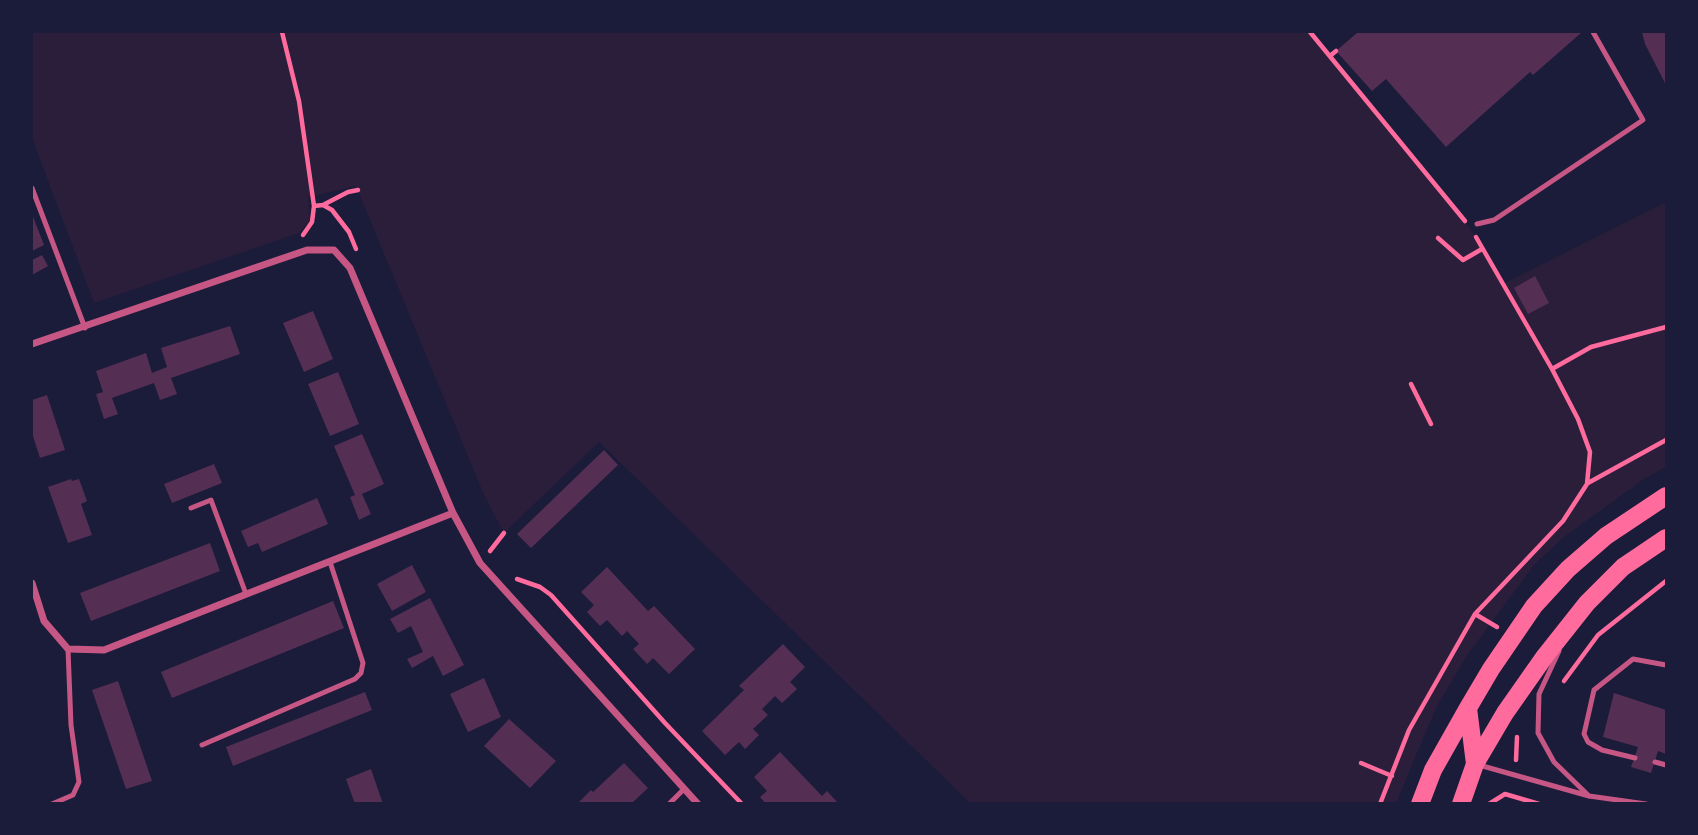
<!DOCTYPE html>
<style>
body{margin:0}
#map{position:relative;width:1698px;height:835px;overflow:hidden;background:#1b1b3a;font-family:"Alegreya Sans",sans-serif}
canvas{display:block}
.frame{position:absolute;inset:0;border:33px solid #1b1b3a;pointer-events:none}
</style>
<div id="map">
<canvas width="1698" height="835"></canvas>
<div class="frame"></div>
</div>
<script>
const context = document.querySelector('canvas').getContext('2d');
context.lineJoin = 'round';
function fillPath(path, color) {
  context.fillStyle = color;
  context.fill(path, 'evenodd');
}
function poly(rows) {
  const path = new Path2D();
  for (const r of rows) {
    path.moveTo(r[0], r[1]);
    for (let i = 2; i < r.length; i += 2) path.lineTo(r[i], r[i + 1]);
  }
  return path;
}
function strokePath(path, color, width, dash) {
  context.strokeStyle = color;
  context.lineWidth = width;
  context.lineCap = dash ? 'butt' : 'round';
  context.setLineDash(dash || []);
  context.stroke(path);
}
const green = poly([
 [32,32,1310,32,1470,228,1503,284,1666,202,1666,467,1644,479,1564,537,1534,565,1466,657,1436,708,1396,803,970,803,599,442,504,533,484,495,356,186,308,197,310,220,299,233,94,303,32,138]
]);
const building = poly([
 [1358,32,1580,32,1581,33,1533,75,1530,72,1446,147,1386,79,1372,91,1336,51],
 [1642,32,1666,32,1666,85,1645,44],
 [32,214,44,245,32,251],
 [42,255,48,266,32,275,32,260],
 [1535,276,1549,303,1528,314,1514,288],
 [313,311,333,359,304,372,283,323],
 [230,326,240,354,171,378,177,394,160,400,154,383,112,398,118,414,104,419,96,394,103,392,96,371,146,353,152,373,167,367,161,348],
 [338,372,359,424,330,436,308,384],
 [47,395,65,450,40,458,32,433,32,400],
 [362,434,384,484,362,494,371,514,359,520,350,497,355,495,334,446],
 [604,450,618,465,531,548,517,534],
 [214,464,222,483,172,503,164,484],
 [71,479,72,481,79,479,87,501,81,504,92,535,68,543,48,487],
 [317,498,328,524,262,552,258,543,248,547,241,531],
 [210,543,220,571,91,621,80,593],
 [412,565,426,592,392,611,377,584],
 [607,567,648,611,654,606,695,649,669,674,653,658,647,664,633,649,639,644,627,631,622,636,607,620,600,626,587,612,594,605,581,592],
 [430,598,464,665,443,676,433,656,412,668,407,659,423,652,411,626,398,633,390,619],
 [333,601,344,628,172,698,161,672],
 [783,644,805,667,790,682,797,689,782,703,775,696,762,709,768,715,753,729,759,735,745,749,739,742,725,755,702,731,744,690,739,686],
 [484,678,501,717,468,732,450,694],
 [118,681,152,781,126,789,92,690],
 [365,692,372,710,233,766,226,747],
 [1614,693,1666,710,1666,754,1658,751,1651,773,1631,767,1638,747,1603,737],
 [509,719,556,761,530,788,484,746],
 [780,752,822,796,827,791,839,804,766,804,760,797,767,791,754,777],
 [624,763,648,788,631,804,577,804,591,790,593,792],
 [371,769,383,804,355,804,346,779]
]);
const path = poly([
 [282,32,299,101,314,206,312,222,303,235],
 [1310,32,1465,221],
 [1330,56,1336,51],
 [323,205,348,192,358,190],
 [314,206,323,205,332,210,349,232,356,249],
 [1438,238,1463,260,1482,249],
 [1552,369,1591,347,1666,327],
 [1411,384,1431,424],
 [1588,483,1666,440],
 [490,551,504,533],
 [517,579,540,587,551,595,665,723,742,804],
 [1475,614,1497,627],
 [1564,681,1598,635,1666,581],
 [1516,760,1517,737],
 [1361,763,1392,776],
 [1380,804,1409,730,1475,614,1563,521,1587,484,1590,452,1578,419,1552,369,1476,237],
 [1489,804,1505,794,1539,804]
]);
const service = poly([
 [32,188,85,328],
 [1477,224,1494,220,1643,120,1593,32],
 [191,508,211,500,246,594],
 [1559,651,1539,694,1538,733,1554,762,1589,796],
 [202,745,355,679,361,673,363,663,330,562],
 [1635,758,1602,750,1588,742,1584,734,1594,690,1633,659,1666,665],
 [1655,762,1666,765],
 [1479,765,1589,796,1646,804],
 [52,804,73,795,79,782,71,725,68,649],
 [669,804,684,789]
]);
const minor = poly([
 [32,344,307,250,334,250,350,268,453,513,480,563,698,804],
 [32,583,44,621,68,649,104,650,453,513]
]);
const primary = poly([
 [1475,764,1505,713,1545,656,1587,603,1623,567,1666,538],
 [1420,804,1433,770,1468,708,1491,669,1534,606,1568,569,1606,536,1666,496],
 [1461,804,1475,764,1468,708]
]);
fillPath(green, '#2a1e3b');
fillPath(building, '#542f53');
strokePath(path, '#ff6b9d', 4.5);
strokePath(service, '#c65784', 5);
strokePath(minor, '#c65784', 7);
strokePath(primary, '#ff6b9d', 18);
</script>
